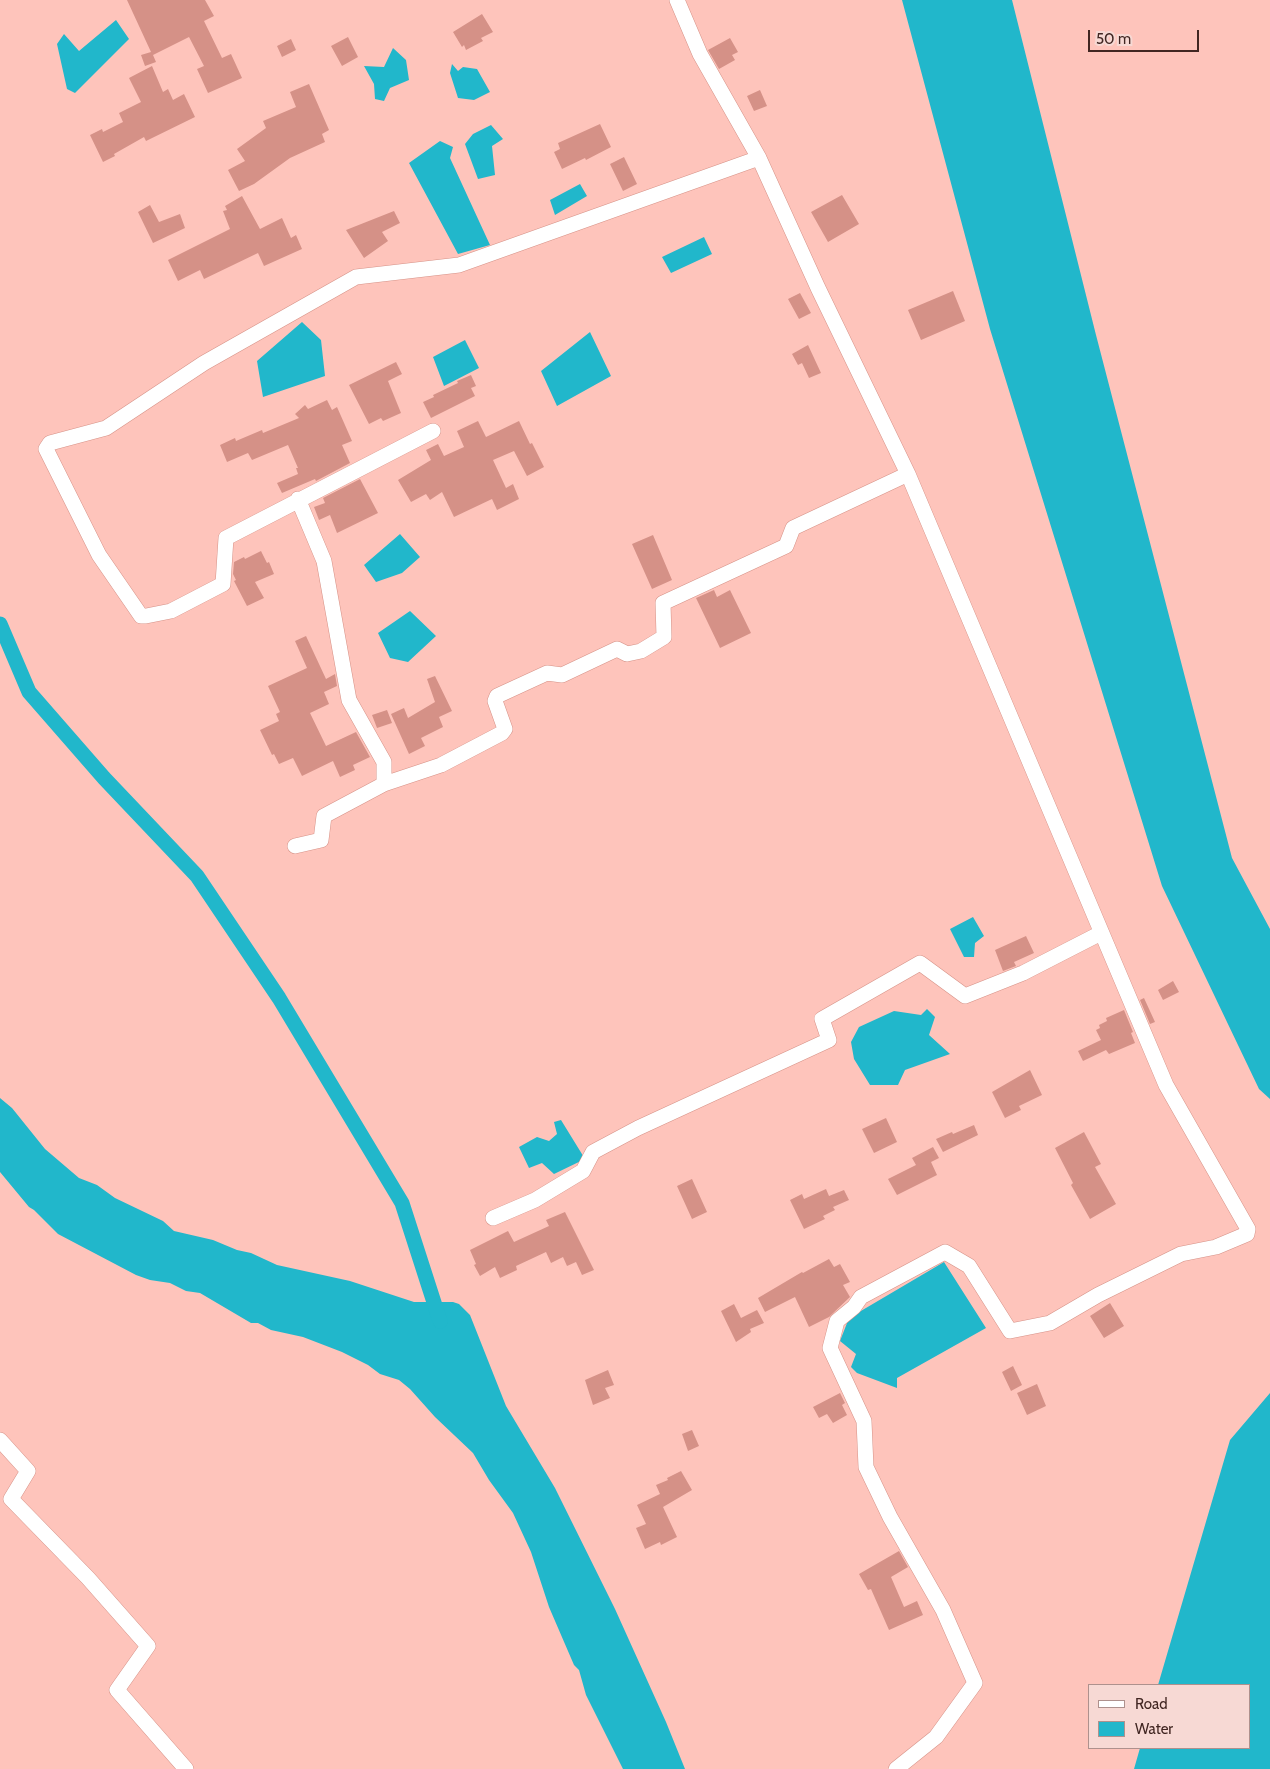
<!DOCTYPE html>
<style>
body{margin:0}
#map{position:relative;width:1270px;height:1769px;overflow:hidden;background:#fec4bb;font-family:Cabin,sans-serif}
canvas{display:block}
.legend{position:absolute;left:1088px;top:1684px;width:162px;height:65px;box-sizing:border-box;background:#f7d9d4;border:1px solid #ae918d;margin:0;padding:6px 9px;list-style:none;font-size:15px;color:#412622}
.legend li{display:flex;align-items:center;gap:10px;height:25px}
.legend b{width:25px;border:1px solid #ae918d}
.scale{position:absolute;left:1088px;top:30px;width:111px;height:22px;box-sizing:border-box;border:2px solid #412622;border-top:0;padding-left:6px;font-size:15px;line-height:18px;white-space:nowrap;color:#412622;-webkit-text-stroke:4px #f7d9d4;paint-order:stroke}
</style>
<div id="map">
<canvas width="1270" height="1769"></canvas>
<ul class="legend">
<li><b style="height:6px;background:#fff"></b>Road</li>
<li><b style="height:14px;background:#21b7cb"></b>Water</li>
</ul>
<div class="scale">50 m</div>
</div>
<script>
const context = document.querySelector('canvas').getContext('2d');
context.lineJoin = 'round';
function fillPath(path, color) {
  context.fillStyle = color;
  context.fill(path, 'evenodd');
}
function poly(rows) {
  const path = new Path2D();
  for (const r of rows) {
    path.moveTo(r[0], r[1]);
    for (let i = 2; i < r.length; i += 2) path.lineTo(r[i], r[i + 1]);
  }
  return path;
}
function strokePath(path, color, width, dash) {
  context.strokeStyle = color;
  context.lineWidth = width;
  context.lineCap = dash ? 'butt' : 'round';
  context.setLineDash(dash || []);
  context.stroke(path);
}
const water = poly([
 [902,0,1012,0,1096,335,1232,858,1270,929,1270,1099,1259,1089,1162,886,990,329],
 [116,20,129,39,75,93,67,89,57,44,64,34,79,51],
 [393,48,406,60,409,80,390,88,384,101,375,99,374,84,364,66,384,67],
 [452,64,458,71,463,67,477,69,490,92,474,100,458,98,450,73],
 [491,125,503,139,492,146,495,175,478,179,465,144,473,134],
 [440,141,453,147,450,158,490,245,458,254,409,163],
 [580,184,587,196,555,215,550,200],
 [704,237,712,254,671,273,662,257],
 [302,322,321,340,325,376,263,397,257,361],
 [590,332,611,376,557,406,541,371],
 [465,340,479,368,444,386,433,357],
 [400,534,420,557,402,573,376,582,364,565],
 [410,611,436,636,408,662,390,658,378,633],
 [973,917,984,936,975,943,974,957,964,957,950,929],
 [927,1009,935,1017,929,1035,950,1054,905,1070,898,1085,870,1085,854,1059,851,1042,859,1027,894,1011,921,1015],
 [0,1098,12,1108,45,1149,79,1178,97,1185,115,1198,163,1221,174,1231,213,1240,237,1250,251,1253,277,1265,350,1281,414,1302,453,1302,459,1304,470,1315,506,1406,555,1488,615,1609,666,1722,685,1769,623,1769,586,1695,579,1670,574,1665,549,1607,531,1552,513,1513,489,1480,473,1453,435,1417,410,1389,399,1380,380,1374,368,1365,342,1352,303,1337,271,1330,258,1323,251,1323,200,1293,186,1291,170,1283,150,1280,136,1275,58,1234,34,1210,29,1207,0,1172],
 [561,1120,585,1159,554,1174,542,1163,529,1168,519,1147,537,1137,549,1141,557,1134,554,1122],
 [944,1262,986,1328,897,1378,897,1388,857,1373,851,1367,856,1354,840,1341,849,1318],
 [1270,1393,1270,1769,1134,1769,1140,1748,1249,1748,1249,1685,1158,1685,1230,1440]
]);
const canal = poly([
 [0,624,29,692,104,778,197,876,279,998,402,1203,440,1321]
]);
const building = poly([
 [127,0,205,0,214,16,204,21,222,58,231,54,242,78,208,93,197,69,204,66,189,37,153,55,156,62,145,66,141,55,151,52],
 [482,14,493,32,481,38,483,41,466,50,464,45,462,47,453,32],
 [348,37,358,57,342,66,331,46],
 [730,38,738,52,732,55,735,60,719,69,708,50],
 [291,39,296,50,282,57,277,46],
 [152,66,163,92,168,89,173,100,184,94,195,117,146,141,144,137,114,154,115,156,103,162,90,135,102,129,103,132,123,122,119,113,141,102,129,78],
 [309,84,329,130,322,134,325,142,290,158,254,184,239,191,228,170,245,161,237,149,266,128,263,121,296,107,290,92],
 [760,90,767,106,754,111,747,96],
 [600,124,611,147,586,160,585,158,562,169,554,152,560,149,558,143],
 [624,157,637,184,623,191,610,164],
 [842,195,859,224,828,242,811,212],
 [242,196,260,229,282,218,291,238,296,235,302,249,264,266,258,253,204,279,200,270,178,281,168,260,230,229,223,211,227,210,225,206],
 [150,205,159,222,180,214,185,228,153,243,138,212],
 [394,211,400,223,382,232,388,241,364,258,346,230],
 [953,291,965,321,921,340,908,310],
 [800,293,811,313,799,319,788,299],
 [808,345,821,373,809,378,802,363,798,365,792,354],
 [396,362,402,374,388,381,401,413,383,421,381,418,369,424,349,385],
 [471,375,476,386,471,388,475,396,431,418,423,402,434,397,433,395,458,383,457,381],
 [327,400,332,410,337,407,352,441,342,445,350,463,316,481,315,479,282,493,277,483,298,474,296,468,298,468,288,445,252,460,248,453,227,462,220,445,235,438,236,441,262,430,263,433,299,418,295,414,305,405,308,409],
 [478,421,486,437,519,421,530,444,532,443,544,467,527,476,514,451,493,460,506,488,513,484,519,499,497,510,492,499,454,517,442,492,430,500,426,494,411,502,398,480,431,460,426,450,438,444,444,456,464,447,457,431],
 [360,479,378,513,337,533,330,515,319,520,314,507,325,503,323,498],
 [653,535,672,580,652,589,632,544],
 [261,551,267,563,269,562,274,574,255,582,264,598,247,606,234,581,236,580,233,574,234,562,244,557,245,559],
 [714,590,717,597,730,590,751,633,720,648,696,598],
 [306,636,326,679,335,674,337,686,324,692,329,704,310,713,326,746,356,732,370,757,353,765,355,770,340,777,333,761,302,776,293,758,279,764,274,754,272,755,260,730,279,721,276,714,280,712,268,686,307,668,295,641],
 [435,676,452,711,439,717,443,727,421,738,425,746,409,754,391,714,404,708,408,718,435,702,427,679],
 [387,710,392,723,377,728,372,715],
 [1026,936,1034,953,1014,962,1016,966,1003,971,995,950],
 [1173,981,1179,992,1163,1000,1158,990],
 [1144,998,1155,1022,1150,1024,1140,1000],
 [1124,1010,1133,1032,1131,1033,1135,1043,1109,1054,1106,1050,1083,1061,1078,1051,1101,1040,1096,1030,1100,1028,1099,1025,1107,1021,1106,1018],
 [1030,1070,1042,1095,1019,1106,1021,1110,1005,1118,992,1092],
 [886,1118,897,1142,874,1153,862,1129],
 [974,1125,978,1135,943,1152,936,1139,952,1132,953,1134],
 [1084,1132,1101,1164,1095,1167,1116,1204,1090,1219,1071,1185,1073,1183,1055,1148],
 [933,1147,939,1158,931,1162,937,1175,897,1195,888,1179,916,1165,912,1158],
 [692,1179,707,1212,692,1219,677,1186],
 [826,1189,829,1196,844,1190,849,1200,833,1207,835,1210,823,1216,825,1219,804,1229,790,1200,802,1194,804,1199],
 [565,1212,594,1270,582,1275,576,1262,567,1266,563,1257,551,1263,546,1252,516,1266,517,1270,500,1278,495,1267,480,1276,474,1265,476,1264,470,1250,508,1231,514,1242,549,1226,546,1220],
 [829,1259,834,1267,840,1264,850,1282,843,1285,850,1297,829,1317,809,1327,795,1297,765,1312,758,1298,802,1272,803,1273],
 [1110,1303,1124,1326,1104,1338,1090,1316],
 [734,1304,741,1318,757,1310,764,1323,750,1329,751,1332,736,1342,721,1311],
 [1013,1366,1022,1385,1011,1391,1002,1372],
 [608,1370,614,1385,605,1388,610,1398,593,1405,585,1380],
 [1037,1384,1046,1406,1027,1415,1017,1393],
 [840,1393,845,1403,842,1405,847,1415,833,1423,827,1414,819,1418,813,1407],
 [692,1430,699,1446,688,1451,682,1434],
 [681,1471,692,1490,663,1507,677,1537,661,1545,660,1542,645,1549,636,1528,646,1524,637,1505,660,1494,656,1485,668,1480,667,1478],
 [899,1551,908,1567,891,1577,904,1607,917,1601,923,1615,889,1630,871,1589,868,1590,859,1574]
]);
const minor = poly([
 [677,0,700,54,759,158,818,288,908,474,1166,1085,1248,1229,1247,1234,1216,1247,1181,1254,1098,1295,1050,1323,1010,1331,969,1266,945,1252,861,1297,854,1307,837,1321,830,1348,864,1421,866,1467,890,1517,943,1610,975,1683,936,1737,896,1769],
 [433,431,226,538,223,584,171,611,146,616,141,616,99,555,46,449,50,443,106,428,204,363,356,277,459,265,759,158],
 [298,499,324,561,349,700,384,762,384,784],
 [295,846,321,840,324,816,384,784,441,765,502,733,505,729,495,701,497,696,547,673,562,675,617,649,627,654,641,651,664,637,663,603,786,546,793,528,908,474],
 [493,1218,535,1200,583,1171,593,1152,638,1128,829,1040,822,1019,920,963,965,996,1023,973,1101,933],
 [0,1440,28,1471,11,1499,88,1578,148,1646,117,1690,186,1769]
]);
fillPath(water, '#21b7cb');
strokePath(canal, '#21b7cb', 15);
fillPath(building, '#d59187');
strokePath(minor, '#d69287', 16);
strokePath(minor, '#fff', 15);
</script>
